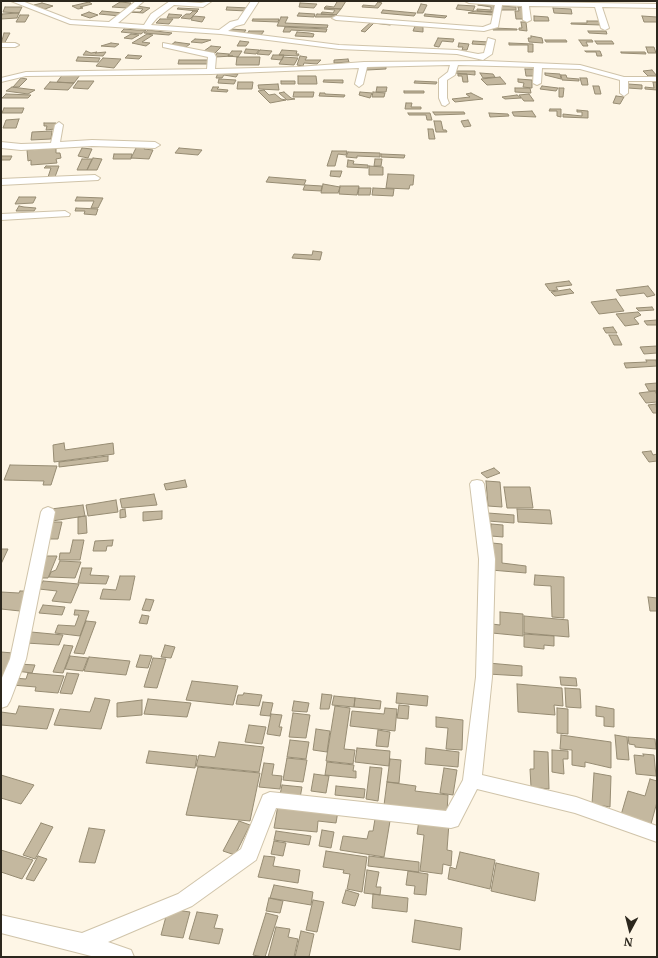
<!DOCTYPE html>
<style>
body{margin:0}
#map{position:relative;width:658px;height:958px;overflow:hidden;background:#fef6e6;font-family:Merriweather,serif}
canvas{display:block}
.frame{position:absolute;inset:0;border:2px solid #2c271d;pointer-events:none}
.north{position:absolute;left:610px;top:910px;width:40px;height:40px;-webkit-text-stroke:3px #fef6e6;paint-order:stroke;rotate:187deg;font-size:11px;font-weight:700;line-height:16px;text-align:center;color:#2c271d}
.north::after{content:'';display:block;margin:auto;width:14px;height:18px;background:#2c271d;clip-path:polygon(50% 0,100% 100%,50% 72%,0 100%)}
</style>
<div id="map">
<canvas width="658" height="958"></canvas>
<div class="frame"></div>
<div class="north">N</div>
</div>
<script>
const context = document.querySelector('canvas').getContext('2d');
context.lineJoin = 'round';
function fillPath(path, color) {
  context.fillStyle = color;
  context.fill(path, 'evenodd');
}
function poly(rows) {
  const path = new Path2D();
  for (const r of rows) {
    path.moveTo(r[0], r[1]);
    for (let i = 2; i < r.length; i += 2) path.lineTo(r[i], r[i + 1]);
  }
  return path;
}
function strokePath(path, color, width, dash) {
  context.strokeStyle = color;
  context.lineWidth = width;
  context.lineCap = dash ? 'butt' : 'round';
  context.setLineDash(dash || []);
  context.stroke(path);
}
const building = poly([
 [346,1,341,9,324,8,326,6,334,7,337,2,334,1,346,1],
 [89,2,92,4,80,7,83,8,78,9,72,6,89,2],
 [120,2,131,3,127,8,112,7,120,2],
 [378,2,382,3,378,8,362,7,363,5,375,6,378,2],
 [42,3,53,6,45,9,34,5,42,3],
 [300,3,317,4,314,8,299,7,300,3],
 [421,4,427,5,423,13,417,13,421,4],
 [458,5,475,6,473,11,456,9,458,5],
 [478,5,494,5,493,12,477,11,477,9,491,10,491,7,478,5],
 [137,6,150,8,143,13,130,12,140,12,143,9,134,8,137,6],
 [501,6,516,7,516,10,501,10,501,6],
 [5,7,22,7,19,13,3,12,5,7],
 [227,7,249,8,247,11,226,10,227,7],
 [518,7,522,7,524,19,516,19,515,11,519,11,518,7],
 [178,8,199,9,197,11,177,9,178,8],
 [325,8,341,9,336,15,321,14,322,12,333,13,335,10,324,9,325,8],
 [553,8,571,9,572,14,554,13,553,8],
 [383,10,416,13,414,16,381,13,383,10],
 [102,11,123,13,120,16,99,14,102,11],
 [193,11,198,11,190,19,181,18,186,14,190,14,193,11],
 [475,11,493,12,493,15,468,13,475,11],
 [89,12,98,15,90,18,81,15,89,12],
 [19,13,17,18,1,19,2,14,19,13],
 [299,13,315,14,314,17,297,16,299,13],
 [169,14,182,15,179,18,167,18,169,14],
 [317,14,337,15,335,17,315,17,317,14],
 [425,14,447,16,445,18,424,16,425,14],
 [20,15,29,15,25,22,16,22,20,15],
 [193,16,205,17,202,22,191,20,193,16],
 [534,16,548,17,549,21,534,21,534,16],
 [642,16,657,17,657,22,644,22,642,16],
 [281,17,288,17,285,23,328,25,327,28,277,26,281,17],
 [160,19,173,19,169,24,156,23,160,19],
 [253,19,279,19,278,22,252,21,253,19],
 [372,21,392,24,390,25,374,23,365,32,361,31,372,21],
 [587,21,600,21,601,25,571,24,571,23,587,23,587,21],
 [521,22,526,22,527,31,519,30,519,28,522,28,521,22],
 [415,26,423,27,423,32,413,31,415,26],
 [285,27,327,29,326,32,291,30,290,32,283,32,285,27],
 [493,28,517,29,517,30,493,30,493,28],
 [124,29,137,30,146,30,141,34,121,32,124,29],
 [230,29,246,30,243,34,227,32,230,29],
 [148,30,172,33,169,35,144,33,148,30],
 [249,31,264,31,261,35,247,34,249,31],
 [588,31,606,31,607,34,589,33,588,31],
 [297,32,309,33,314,34,313,37,295,36,297,32],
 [4,33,10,33,4,44,1,44,4,33],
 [131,34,139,35,132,39,124,38,131,34],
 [147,34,153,35,142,42,150,43,146,46,132,43,147,34],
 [531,36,542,38,543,43,529,42,528,38,531,38,531,36],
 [438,38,454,39,453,42,442,41,439,47,434,46,438,38],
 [195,39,211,40,202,43,191,42,195,39],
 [545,40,566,40,567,42,546,42,545,40],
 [579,40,592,40,593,42,586,42,588,46,583,46,579,40],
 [240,41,249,42,246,46,237,46,240,41],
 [473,41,489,42,488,45,472,44,473,41],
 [595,41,612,41,614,44,597,44,595,41],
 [175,42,190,44,186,47,171,45,175,42],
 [111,43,119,44,115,47,101,46,111,43],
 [459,43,469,44,467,50,462,50,463,47,458,47,459,43],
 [509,43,533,44,533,52,528,52,528,45,509,45,509,43],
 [211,46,221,47,215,53,204,51,211,46],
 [646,47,654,47,656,53,648,53,646,47],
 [246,49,259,50,256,54,244,53,246,49],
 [260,50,272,51,269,55,257,54,260,50],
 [282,50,297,51,296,54,299,54,298,56,279,55,282,50],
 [86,51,91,53,97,52,95,53,106,52,103,56,83,55,86,51],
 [232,51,242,51,238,57,228,56,232,51],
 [585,51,600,51,602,56,597,56,596,52,586,52,585,51],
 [621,52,645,52,646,54,621,53,621,52],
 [217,53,229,54,228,56,233,56,215,57,217,53],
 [128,55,142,56,139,59,125,58,128,55],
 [273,55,284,55,282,60,271,59,273,55],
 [300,56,307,57,305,60,321,60,317,64,304,63,303,66,297,65,300,56],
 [78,57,100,58,98,62,76,61,78,57],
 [237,57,260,57,259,65,236,65,237,57],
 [283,57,298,58,294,65,279,64,283,57],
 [103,58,121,59,114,68,96,66,103,58],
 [348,59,349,62,334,63,334,60,348,59],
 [179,60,209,60,208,64,178,64,179,60],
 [367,67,386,67,386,69,367,70,367,67],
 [525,69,535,69,535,76,526,76,525,69],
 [652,70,657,76,648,76,643,71,652,70],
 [455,71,475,71,475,75,455,73,455,71],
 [218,73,238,74,236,77,224,75,222,78,216,78,218,73],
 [480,73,493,74,495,77,483,78,480,73],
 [545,73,560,74,561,79,545,75,545,73],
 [63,74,80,75,74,83,57,82,63,74],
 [458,74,467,74,468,82,463,82,462,76,458,76,458,74],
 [561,75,566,75,567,78,579,79,579,81,562,80,561,75],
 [298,76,316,76,317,84,298,84,298,76],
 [500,77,506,84,487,85,481,79,500,77],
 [21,78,27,79,19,87,13,87,21,78],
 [580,78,587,78,588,85,582,85,580,78],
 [219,79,236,80,234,84,218,83,219,79],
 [518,79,532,80,532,88,523,87,524,83,518,82,518,79],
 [324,80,343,80,343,83,323,82,324,80],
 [78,81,94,81,88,89,73,88,78,81],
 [281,81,295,81,295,84,281,84,281,81],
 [415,81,437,82,436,84,414,83,415,81],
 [50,82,74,83,68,90,44,89,50,82],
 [238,82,253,82,252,89,237,89,238,82],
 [653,82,657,82,657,90,645,89,645,87,654,88,653,82],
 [278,84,279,90,259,89,258,85,278,84],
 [628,84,642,85,642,89,628,88,628,84],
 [542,86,558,88,556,91,540,89,542,86],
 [593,86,599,86,601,94,595,94,593,86],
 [12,87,35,90,28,94,6,91,12,87],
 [213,87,219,87,217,89,228,90,227,92,211,91,213,87],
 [377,87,387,87,386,92,376,92,377,87],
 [515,88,530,88,531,93,515,92,515,88],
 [559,88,564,88,563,97,559,97,559,88],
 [264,90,269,95,275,94,281,99,286,100,270,103,258,91,264,90],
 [404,91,424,91,424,93,404,93,404,91],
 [284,92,291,98,295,99,287,100,279,93,284,92],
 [294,92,314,92,313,97,293,97,294,92],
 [360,92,372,93,370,98,359,95,360,92],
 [373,92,385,93,384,97,372,97,373,92],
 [320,93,325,93,325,94,345,95,344,97,319,96,320,93],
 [471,93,483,99,455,102,452,99,470,97,466,94,471,93],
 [6,94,31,95,28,98,2,98,6,94],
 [529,94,534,101,524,101,519,95,529,94],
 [517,95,521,98,505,99,502,97,517,95],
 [616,96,624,97,620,104,613,103,616,96],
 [406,103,412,103,411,107,421,107,421,109,405,109,406,103],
 [4,108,24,108,22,113,2,113,4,108],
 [550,109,561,109,561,117,557,116,557,111,549,111,550,109],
 [577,110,588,111,588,118,563,117,563,114,582,116,582,112,577,112,577,110],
 [532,111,536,117,514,116,512,112,532,111],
 [433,112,464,112,465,114,435,115,433,112],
 [408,113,430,113,432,120,427,120,426,115,409,115,408,113],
 [489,113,508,114,509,116,490,117,489,113],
 [19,119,16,128,3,128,6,120,19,119],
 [468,120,471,126,464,127,461,121,468,120],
 [434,121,441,121,443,130,446,130,447,132,436,132,434,121],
 [44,123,56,123,55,129,46,130,47,126,44,126,44,123],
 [428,129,433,129,435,139,429,139,428,129],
 [52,131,51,139,31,140,32,132,52,131],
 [137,146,145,147,144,149,153,150,149,159,131,158,137,146],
 [56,148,56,153,60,153,61,158,56,159,57,163,31,165,31,160,28,161,27,150,56,148],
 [82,148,92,149,88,158,78,156,82,148],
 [179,148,202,150,198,155,175,153,179,148],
 [332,151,347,151,346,155,338,154,335,166,327,166,332,151],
 [348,152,380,153,380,157,357,156,357,158,346,157,348,152],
 [114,154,132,154,131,159,113,159,114,154],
 [381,154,405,155,404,158,381,157,381,154],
 [1,156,12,156,10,160,1,160,1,156],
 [93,158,102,159,97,170,87,170,93,158],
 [82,159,92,159,87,170,77,170,82,159],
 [375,159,382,159,381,166,374,166,375,159],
 [348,160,354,161,353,164,368,165,368,168,347,167,348,160],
 [46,166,59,166,55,177,48,177,51,168,44,168,46,166],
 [369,166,383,167,383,175,369,175,369,166],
 [331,171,342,171,340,177,330,176,331,171],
 [388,174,414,175,413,185,410,185,409,189,386,188,388,174],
 [269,177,306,180,304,185,266,182,269,177],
 [323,184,340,187,338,193,321,193,323,184],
 [305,185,322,186,321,191,303,190,305,185],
 [340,186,359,186,357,195,339,194,340,186],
 [359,188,371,188,370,195,358,195,359,188],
 [373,188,394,189,393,196,372,195,373,188],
 [19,197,36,197,33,203,15,204,19,197],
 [77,197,103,198,98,208,91,208,94,201,75,201,77,197],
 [19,206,24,207,36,208,34,211,16,211,19,206],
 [76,208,98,209,96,215,84,214,85,211,75,211,76,208],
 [313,251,322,252,320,260,292,258,294,254,312,255,313,251],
 [569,281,572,285,556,287,558,290,550,291,545,284,569,281],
 [648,286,655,295,647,297,644,293,620,296,616,290,648,286],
 [570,289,574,293,555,296,551,292,570,289],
 [616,299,624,311,599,314,591,302,616,299],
 [652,307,654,310,639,311,636,308,652,307],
 [638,312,641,315,634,318,639,324,625,326,616,314,638,312],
 [657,320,657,325,647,325,644,321,657,320],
 [613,327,617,333,606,333,603,328,613,327],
 [609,335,617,335,622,345,614,345,609,335],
 [657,346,657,353,644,354,640,347,657,346],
 [646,360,656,360,657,366,626,368,624,363,647,362,646,360],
 [657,383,657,391,649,391,645,384,657,383],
 [655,391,657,395,657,402,646,403,639,393,655,391],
 [656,404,657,413,653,413,648,405,656,404],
 [64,443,65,450,113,443,114,454,54,462,53,445,64,443],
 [651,451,653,455,657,454,657,461,649,462,642,452,651,451],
 [108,456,108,461,59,467,59,462,108,456],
 [10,465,57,466,51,485,43,485,44,481,4,480,10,465],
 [494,468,500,473,487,478,481,473,494,468],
 [185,480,187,487,166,490,164,484,185,480],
 [486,481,500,482,502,507,488,506,486,481],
 [504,487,530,487,533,508,507,508,504,487],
 [154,494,157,505,122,508,120,499,154,494],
 [116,500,118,512,88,516,86,505,116,500],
 [83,505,85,516,52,521,51,509,83,505],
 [125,509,126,517,120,518,120,510,125,509],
 [517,509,550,510,552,524,518,522,517,509],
 [162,511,162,519,143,521,143,512,162,511],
 [488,513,514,515,514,523,488,521,488,513],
 [86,516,87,533,78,534,78,517,86,516],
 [52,522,62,522,58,539,48,539,52,522],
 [491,524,503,525,503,537,491,536,491,524],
 [73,540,84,540,80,560,59,560,60,553,70,553,73,540],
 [113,540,112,546,107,546,106,551,93,551,95,541,113,540],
 [492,543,502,544,502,563,526,566,526,573,491,570,492,543],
 [1,549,8,549,1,564,1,549],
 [45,556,57,556,48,578,37,578,45,556],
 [60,561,81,562,75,578,49,577,51,572,56,570,60,561],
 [82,568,92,568,90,575,109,576,106,584,78,583,82,568],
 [535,575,564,577,564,618,552,617,551,586,534,585,535,575],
 [120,576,135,576,130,600,100,599,103,589,116,590,120,576],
 [43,581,79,584,71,603,52,601,57,591,39,589,43,581],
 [20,591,28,591,20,611,1,609,1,592,19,593,20,591],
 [648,597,657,598,657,611,650,611,648,597],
 [146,599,154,600,150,611,142,610,146,599],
 [43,605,65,607,62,615,39,613,43,605],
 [75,610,89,611,80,636,55,633,58,625,75,626,79,615,74,615,75,610],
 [500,612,523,614,523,636,492,633,492,624,500,625,500,612],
 [142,615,149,616,147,624,139,623,142,615],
 [524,616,568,620,569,637,524,633,524,616],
 [86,621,96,622,84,654,74,653,86,621],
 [31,632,63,635,59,645,26,643,31,632],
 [524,634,554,636,554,646,544,645,544,649,524,647,524,634],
 [64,645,73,646,63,673,53,672,64,645],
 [165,645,175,647,171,658,161,657,165,645],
 [1,652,13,653,1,682,1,652],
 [140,655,152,656,148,668,136,667,140,655],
 [70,656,88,658,83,671,65,669,70,656],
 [89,657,130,661,126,675,84,671,89,657],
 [153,658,166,659,157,688,144,687,153,658],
 [488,663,522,666,522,676,488,674,488,663],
 [19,664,35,665,32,673,16,671,19,664],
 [28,673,64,676,58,693,35,691,36,687,12,685,14,678,26,679,28,673],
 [67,673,79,674,72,694,60,693,67,673],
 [560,677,576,678,577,686,561,685,560,677],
 [192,681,238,686,233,705,186,700,192,681],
 [517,684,562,688,563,706,554,705,555,715,518,712,517,684],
 [565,688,580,689,581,708,566,707,565,688],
 [244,693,262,695,259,706,236,704,238,695,243,695,244,693],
 [397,693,428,696,427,706,396,703,397,693],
 [322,694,332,695,329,709,320,709,322,694],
 [334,696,355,698,354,707,332,705,334,696],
 [95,698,110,700,101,729,54,725,60,709,90,712,95,698],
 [355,698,381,701,380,709,354,707,355,698],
 [148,699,191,703,187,717,144,714,148,699],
 [142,700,142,715,117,717,117,703,142,700],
 [294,701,309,703,307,712,292,711,294,701],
 [263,702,273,703,270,716,260,715,263,702],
 [399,705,409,706,408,719,397,718,399,705],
 [19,706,54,709,47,729,1,725,1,712,16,714,19,706],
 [335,706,350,708,344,749,355,750,353,764,326,761,335,706],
 [596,706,614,709,614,727,604,726,604,717,596,716,596,706],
 [385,708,397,709,395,731,350,726,352,711,384,714,385,708],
 [557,708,568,709,568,734,557,733,557,708],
 [293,713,310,715,306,738,289,737,293,713],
 [271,714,282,715,279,727,282,727,280,736,267,734,271,714],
 [436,717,463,720,462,750,446,749,448,728,436,727,436,717],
 [249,725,266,727,262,744,245,742,249,725],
 [316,729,330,731,327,752,313,750,316,729],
 [378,730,390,732,388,747,376,746,378,730],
 [561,735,611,742,611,768,585,762,585,767,572,765,572,750,560,749,561,735],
 [615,735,627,737,629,760,617,759,615,735],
 [628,737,655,739,656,749,635,747,635,745,629,744,628,737],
 [290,740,309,742,306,759,287,757,290,740],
 [219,742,264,747,259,772,196,766,199,755,215,757,219,742],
 [357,748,390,751,389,766,355,762,357,748],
 [426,748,459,752,458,767,425,764,426,748],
 [552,750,568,751,568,759,563,759,564,774,552,772,552,750],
 [149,751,197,756,195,768,146,763,149,751],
 [534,751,548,752,549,789,531,787,530,769,534,769,534,751],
 [643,754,654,755,656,776,636,774,634,755,644,756,643,754],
 [287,758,307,760,303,782,283,780,287,758],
 [390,759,401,760,399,783,387,782,390,759],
 [327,762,354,765,353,771,356,771,356,778,325,775,327,762],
 [264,763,274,764,272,775,282,776,280,789,259,787,264,763],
 [198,767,260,773,250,821,186,815,198,767],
 [370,767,382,768,378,801,366,799,370,767],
 [444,768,457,770,453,795,440,793,444,768],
 [594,773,611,776,610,807,592,804,594,773],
 [314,774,329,776,326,793,311,791,314,774],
 [1,775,34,785,21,804,1,798,1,775],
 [650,779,657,781,657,802,651,824,621,815,628,791,645,796,650,779],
 [387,782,416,786,415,791,448,795,447,812,384,805,387,782],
 [282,785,302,787,300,798,280,795,282,785],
 [336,786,365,789,364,798,335,795,336,786],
 [278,805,338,811,336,823,318,821,317,832,274,828,278,805],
 [375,819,390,821,384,857,340,850,343,836,367,839,369,831,373,831,375,819],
 [419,820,449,823,447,850,452,851,451,866,443,864,442,874,420,871,424,835,417,834,419,820],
 [239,821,250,825,235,855,223,851,239,821],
 [41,823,53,827,35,859,23,855,41,823],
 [89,828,105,830,95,863,79,862,89,828],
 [322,830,334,832,331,848,319,846,322,830],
 [276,831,311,836,309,845,274,840,276,831],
 [274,841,286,843,283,856,271,854,274,841],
 [1,850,33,860,22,879,1,872,1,850],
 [326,851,367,857,362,892,347,889,350,874,343,873,344,870,323,867,326,851],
 [460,852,495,860,490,889,448,879,450,867,456,869,460,852],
 [38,856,47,859,34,881,26,879,38,856],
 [264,856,275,857,273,866,300,870,298,883,258,877,264,856],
 [369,856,419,862,419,872,368,866,369,856],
 [496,863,539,873,535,901,491,891,496,863],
 [367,870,379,872,376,887,381,887,380,895,364,893,367,870],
 [408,871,428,874,426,895,414,894,415,886,406,885,408,871],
 [274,885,313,892,311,905,270,898,274,885],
 [346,890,359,894,355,906,342,903,346,890],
 [373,894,408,898,407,912,372,908,373,894],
 [269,898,283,901,280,913,266,911,269,898],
 [313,900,324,902,317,932,306,930,313,900],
 [168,909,190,912,183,938,161,935,168,909],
 [197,912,218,915,214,928,223,929,219,944,189,939,197,912],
 [266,913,278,916,265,957,263,957,253,955,266,913],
 [415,920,462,928,460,950,412,942,415,920],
 [276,927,290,929,288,937,298,939,294,957,268,957,276,927],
 [301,931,314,934,309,957,295,957,301,931]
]);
const minor = poly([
 [11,1,22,1,71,20,109,22,136,1,144,1,118,23,144,25,151,14,170,1,201,3,212,1,203,7,174,5,157,18,151,25,219,30,230,22,238,20,251,1,259,1,244,24,236,26,228,31,339,45,457,50,478,54,484,53,488,38,495,40,492,54,483,60,457,54,339,49,221,34,70,24,11,1],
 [465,1,657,4,657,8,602,7,609,28,605,30,601,28,595,7,529,6,531,20,527,22,523,20,522,6,502,5,498,27,484,31,336,20,332,18,336,16,483,27,491,24,495,5,469,3,465,1],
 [1,43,15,43,19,45,15,47,1,47,1,43],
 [163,43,214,53,216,57,215,69,298,67,364,62,486,61,580,65,624,77,657,77,657,81,628,81,628,93,624,96,620,93,620,80,580,69,542,68,541,83,537,85,533,83,534,67,458,65,455,75,447,80,447,98,449,103,445,106,442,105,439,98,439,79,448,72,450,65,367,67,363,84,359,87,355,84,359,68,211,74,26,76,1,82,1,78,26,72,207,69,208,57,163,47,163,43],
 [59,122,63,125,60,142,92,140,155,142,160,145,155,148,92,146,21,150,1,148,1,142,21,144,51,143,55,125,59,122],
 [95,175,100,178,98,180,1,185,1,179,95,175],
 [65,211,70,214,69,216,1,220,1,214,65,211],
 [477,480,482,481,484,484,495,559,492,677,482,775,576,797,657,826,657,842,575,813,477,789,458,826,451,828,276,808,256,860,192,906,108,942,131,950,134,957,95,957,1,933,1,915,82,933,178,894,241,849,263,795,270,792,446,811,463,780,476,677,479,559,470,484,472,481,477,480],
 [48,507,53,509,55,512,26,659,10,701,7,706,1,708,1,680,10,659,41,512,43,509,48,507]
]);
fillPath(building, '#c4b89f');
strokePath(building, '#978c73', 1);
strokePath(minor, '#d0c4aa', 2);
fillPath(minor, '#fff');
</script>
